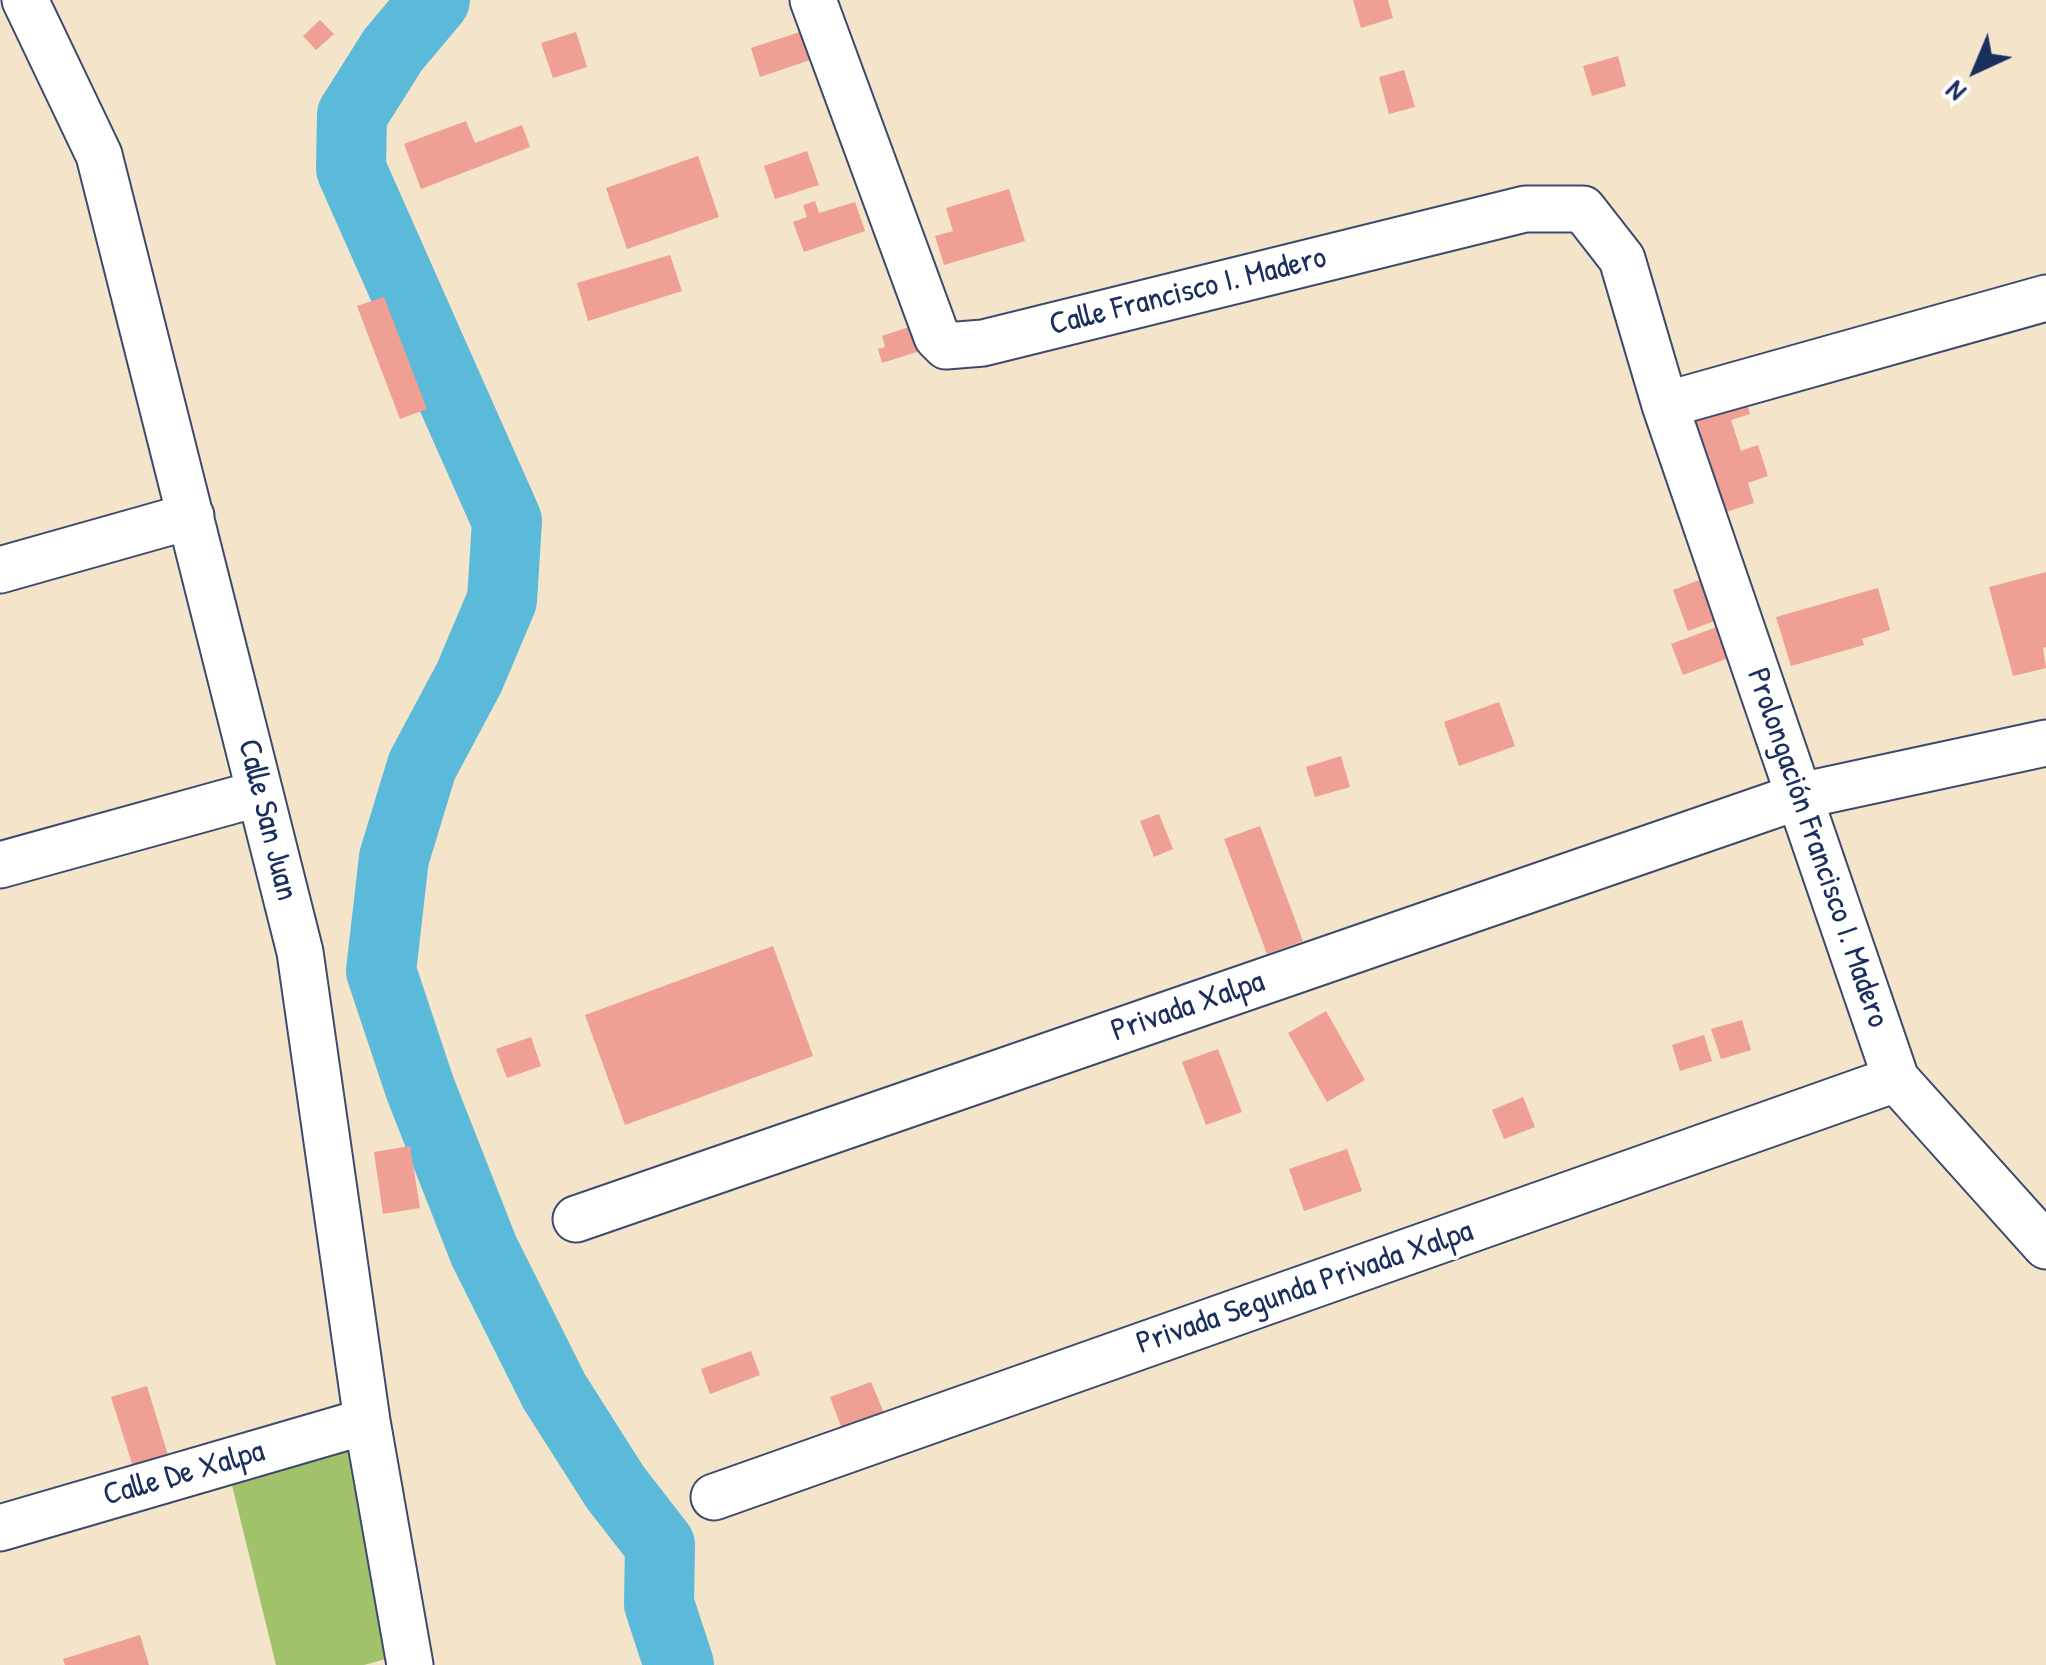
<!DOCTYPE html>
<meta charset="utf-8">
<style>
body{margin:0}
#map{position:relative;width:2046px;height:1665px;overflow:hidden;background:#f4e4ca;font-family:"Patrick Hand",sans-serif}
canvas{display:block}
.north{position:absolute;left:1926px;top:20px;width:100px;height:100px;-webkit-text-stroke:8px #fff;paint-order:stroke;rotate:224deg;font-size:28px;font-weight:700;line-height:40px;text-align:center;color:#1b2f5e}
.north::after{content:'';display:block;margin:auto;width:35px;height:45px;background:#1b2f5e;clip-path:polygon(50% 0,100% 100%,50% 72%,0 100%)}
</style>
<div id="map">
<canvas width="2046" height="1665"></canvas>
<div class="north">N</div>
</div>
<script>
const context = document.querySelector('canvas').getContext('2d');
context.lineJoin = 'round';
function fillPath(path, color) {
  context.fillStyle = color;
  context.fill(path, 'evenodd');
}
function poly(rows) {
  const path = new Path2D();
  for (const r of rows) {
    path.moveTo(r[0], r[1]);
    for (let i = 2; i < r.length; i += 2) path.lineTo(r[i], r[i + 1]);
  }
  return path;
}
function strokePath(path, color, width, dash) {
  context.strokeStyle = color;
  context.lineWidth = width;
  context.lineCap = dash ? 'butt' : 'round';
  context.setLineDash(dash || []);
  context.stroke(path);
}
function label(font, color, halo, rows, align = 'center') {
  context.font = font + ' "Patrick Hand",sans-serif';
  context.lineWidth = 8;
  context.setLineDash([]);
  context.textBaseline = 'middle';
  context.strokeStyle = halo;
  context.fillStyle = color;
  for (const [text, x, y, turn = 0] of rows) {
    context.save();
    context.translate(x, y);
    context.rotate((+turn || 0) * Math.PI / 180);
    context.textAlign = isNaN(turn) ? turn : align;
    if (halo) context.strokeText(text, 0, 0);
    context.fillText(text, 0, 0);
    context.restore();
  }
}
const green = poly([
 [355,1436,386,1659,364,1665,276,1665,230,1477]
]);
const river = poly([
 [435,0,393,50,352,115,351,169,507,521,502,600,469,678,422,766,394,858,381,971,420,1088,484,1251,554,1391,615,1487,660,1545,659,1604,679,1665]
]);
const building = poly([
 [1353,0,1388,0,1393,18,1361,28],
 [320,20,334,34,316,50,303,36],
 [806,30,816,58,760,77,751,48],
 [576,32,587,67,553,78,541,43],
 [1618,56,1626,86,1592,96,1583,66],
 [1404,70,1415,107,1389,114,1379,77],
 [466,121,475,143,522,125,530,147,421,189,404,144],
 [807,151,819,185,775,199,764,166],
 [698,156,719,217,627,249,606,188],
 [1009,189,1025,241,944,265,935,236,953,231,946,208],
 [815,201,819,213,855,202,865,231,804,252,793,222,807,217,803,205],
 [670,255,682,291,588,321,577,283],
 [384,297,427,409,400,419,357,306],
 [915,325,923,350,882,363,878,349,885,347,882,336],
 [1747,404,1750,414,1731,420,1741,451,1758,445,1768,476,1748,483,1754,503,1723,513,1693,421],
 [2046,572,2046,647,2043,648,2046,668,2013,676,1989,587],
 [1702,579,1717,620,1688,631,1673,590],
 [1878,588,1890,630,1862,639,1864,645,1791,666,1776,617],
 [1722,625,1734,656,1683,675,1671,644],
 [1499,702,1515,746,1459,766,1444,722],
 [1341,756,1350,787,1315,797,1306,767],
 [1159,814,1173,849,1154,857,1140,821],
 [1260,826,1303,941,1267,954,1224,839],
 [773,946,813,1056,625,1125,585,1015],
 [1326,1011,1365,1080,1327,1102,1288,1033],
 [1742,1020,1751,1050,1721,1059,1711,1029],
 [1704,1035,1712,1061,1680,1071,1672,1045],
 [531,1037,541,1066,507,1078,496,1049],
 [1218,1049,1242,1112,1206,1125,1182,1062],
 [1523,1097,1535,1127,1504,1139,1492,1110],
 [410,1146,420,1208,383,1214,374,1152],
 [1347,1149,1362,1191,1304,1211,1289,1169],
 [751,1351,760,1375,710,1394,701,1369],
 [871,1382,884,1413,842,1429,830,1397],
 [147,1386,170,1462,135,1473,111,1397],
 [140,1635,149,1665,65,1665,63,1659]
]);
const minor = poly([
 [25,0,99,155,300,952,367,1421,410,1665],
 [813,0,937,337,946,346,983,343,1525,209,1583,209,1622,259,1665,405,1896,1079,2046,1246],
 [1665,405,2046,298],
 [0,570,191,516],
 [0,865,260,793],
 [576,1219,1800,796,2046,743],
 [714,1497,1896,1079],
 [0,1528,367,1421]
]);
const streetNames = [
 ["Calle Francisco I. Madero",1188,292,-14],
 ["Calle San Juan",267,820,76],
 ["Prolongación Francisco I. Madero",1817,848,71],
 ["Privada Xalpa",1188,1007,-19],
 ["Privada Segunda Privada Xalpa",1305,1288,-19],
 ["Calle De Xalpa",184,1474,-16]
];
fillPath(green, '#a1c26b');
strokePath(river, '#5bb9d9', 70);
fillPath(building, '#ef9f93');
strokePath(minor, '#3c4a6e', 49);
strokePath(minor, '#fff', 45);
label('32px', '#1b2f5e', '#fff', streetNames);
</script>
